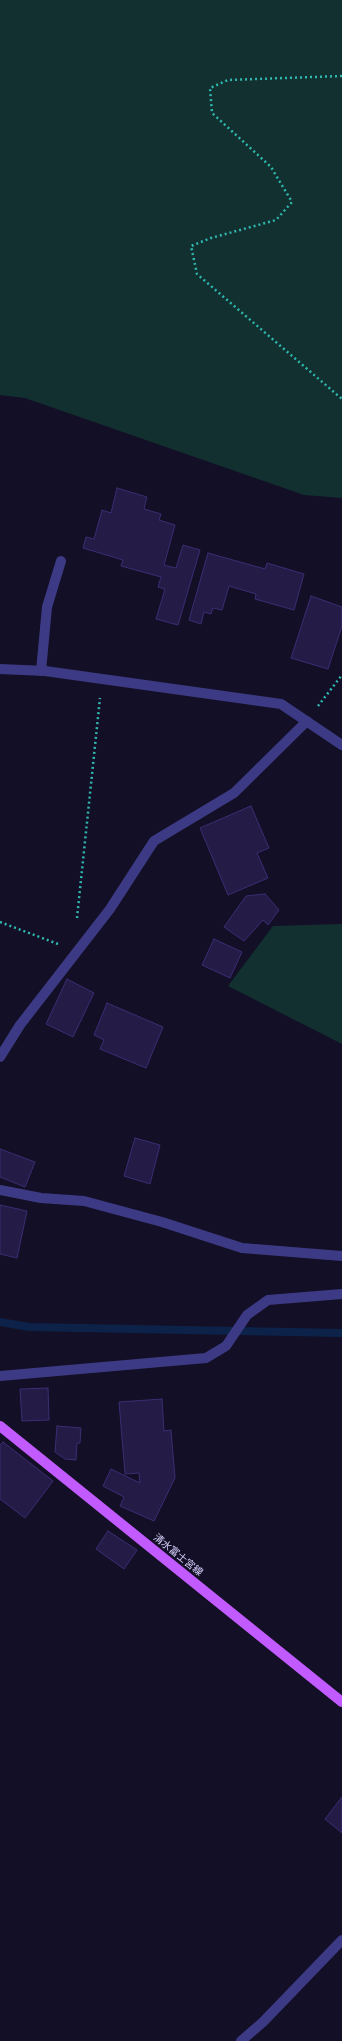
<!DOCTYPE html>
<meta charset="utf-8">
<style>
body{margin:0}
canvas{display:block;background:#130f26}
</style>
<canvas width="342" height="2041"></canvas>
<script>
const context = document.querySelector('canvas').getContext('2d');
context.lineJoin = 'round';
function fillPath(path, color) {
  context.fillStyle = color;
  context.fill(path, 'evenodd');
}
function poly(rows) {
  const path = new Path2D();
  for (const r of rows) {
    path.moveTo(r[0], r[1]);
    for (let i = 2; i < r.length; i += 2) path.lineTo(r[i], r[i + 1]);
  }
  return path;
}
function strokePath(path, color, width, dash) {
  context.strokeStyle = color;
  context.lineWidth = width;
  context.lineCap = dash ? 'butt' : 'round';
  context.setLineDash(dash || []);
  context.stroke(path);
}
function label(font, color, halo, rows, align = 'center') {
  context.font = font + ' Mulish,"Noto Sans JP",sans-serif';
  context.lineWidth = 3;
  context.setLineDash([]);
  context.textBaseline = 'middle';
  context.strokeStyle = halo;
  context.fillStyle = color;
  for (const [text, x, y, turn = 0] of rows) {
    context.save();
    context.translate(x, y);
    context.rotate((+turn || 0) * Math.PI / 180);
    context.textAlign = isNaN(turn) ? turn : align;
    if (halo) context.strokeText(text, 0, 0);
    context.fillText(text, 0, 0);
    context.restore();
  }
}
const green = poly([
 [0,0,342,0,342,498,304,495,25,398,0,395],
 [342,924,342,1044,228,986,273,926]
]);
const stream = poly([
 [0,1322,29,1327,342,1333]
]);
const building = poly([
 [117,488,147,497,144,509,161,514,159,520,175,525,164,565,176,568,183,545,200,550,178,625,156,619,165,589,158,587,161,577,121,566,123,560,83,548,86,537,94,539,102,510,111,513,117,488],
 [208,553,265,569,267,563,304,574,294,610,255,599,256,594,229,586,222,610,213,608,211,614,204,612,201,624,189,620,208,553],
 [311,596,342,607,342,626,328,669,291,658,311,596],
 [251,806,269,848,257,853,268,878,228,895,200,828,251,806],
 [265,894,279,910,268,925,263,920,244,941,224,927,246,896,265,894],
 [214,939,242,952,230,978,202,965,214,939],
 [67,979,94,993,73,1037,46,1024,67,979],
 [107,1003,163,1027,146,1068,100,1049,104,1040,94,1035,107,1003],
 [135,1138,160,1145,150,1184,124,1176,135,1138],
 [0,1149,35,1162,25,1187,0,1177,0,1149],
 [0,1205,27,1211,17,1258,0,1254,0,1205],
 [48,1388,49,1420,22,1421,20,1389,48,1388],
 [162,1399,164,1431,171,1430,175,1478,154,1521,120,1506,124,1497,103,1486,111,1469,140,1483,139,1473,125,1474,119,1402,162,1399],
 [57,1426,81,1428,80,1443,77,1443,76,1460,65,1459,55,1452,57,1426],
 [3,1442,53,1481,25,1518,0,1499,0,1445,3,1442],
 [108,1531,137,1550,124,1569,96,1549,108,1531],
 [342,1797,342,1833,325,1819,342,1797]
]);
const path = poly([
 [342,76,228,80,210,88,212,113,271,167,292,202,276,220,211,238,191,246,197,274,342,399],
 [318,706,342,675],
 [77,918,100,698],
 [0,922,58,944]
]);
const lane = poly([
 [41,671,47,607,61,561]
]);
const street = poly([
 [0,669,45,671,281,704,342,745],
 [0,1057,20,1025,110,909,154,841,234,793,307,721],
 [0,1190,41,1198,84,1201,162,1222,242,1248,342,1256],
 [0,1376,206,1358,226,1346,247,1315,268,1300,342,1294],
 [241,2041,263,2022,342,1940]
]);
const primary = poly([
 [0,1426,342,1702]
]);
const streetNames = [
 ["清水富士宮線",178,1555,39]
];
fillPath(green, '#12302f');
strokePath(stream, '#0c2248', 8);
fillPath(building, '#241b47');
strokePath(building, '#3b2d73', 1);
strokePath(path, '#2fb8b0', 2.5, [2, 3]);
strokePath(lane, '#3d3a85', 10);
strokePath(street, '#3d3a85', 10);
strokePath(primary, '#c25bff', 10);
label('10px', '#d9d4ff', '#130f26', streetNames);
</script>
